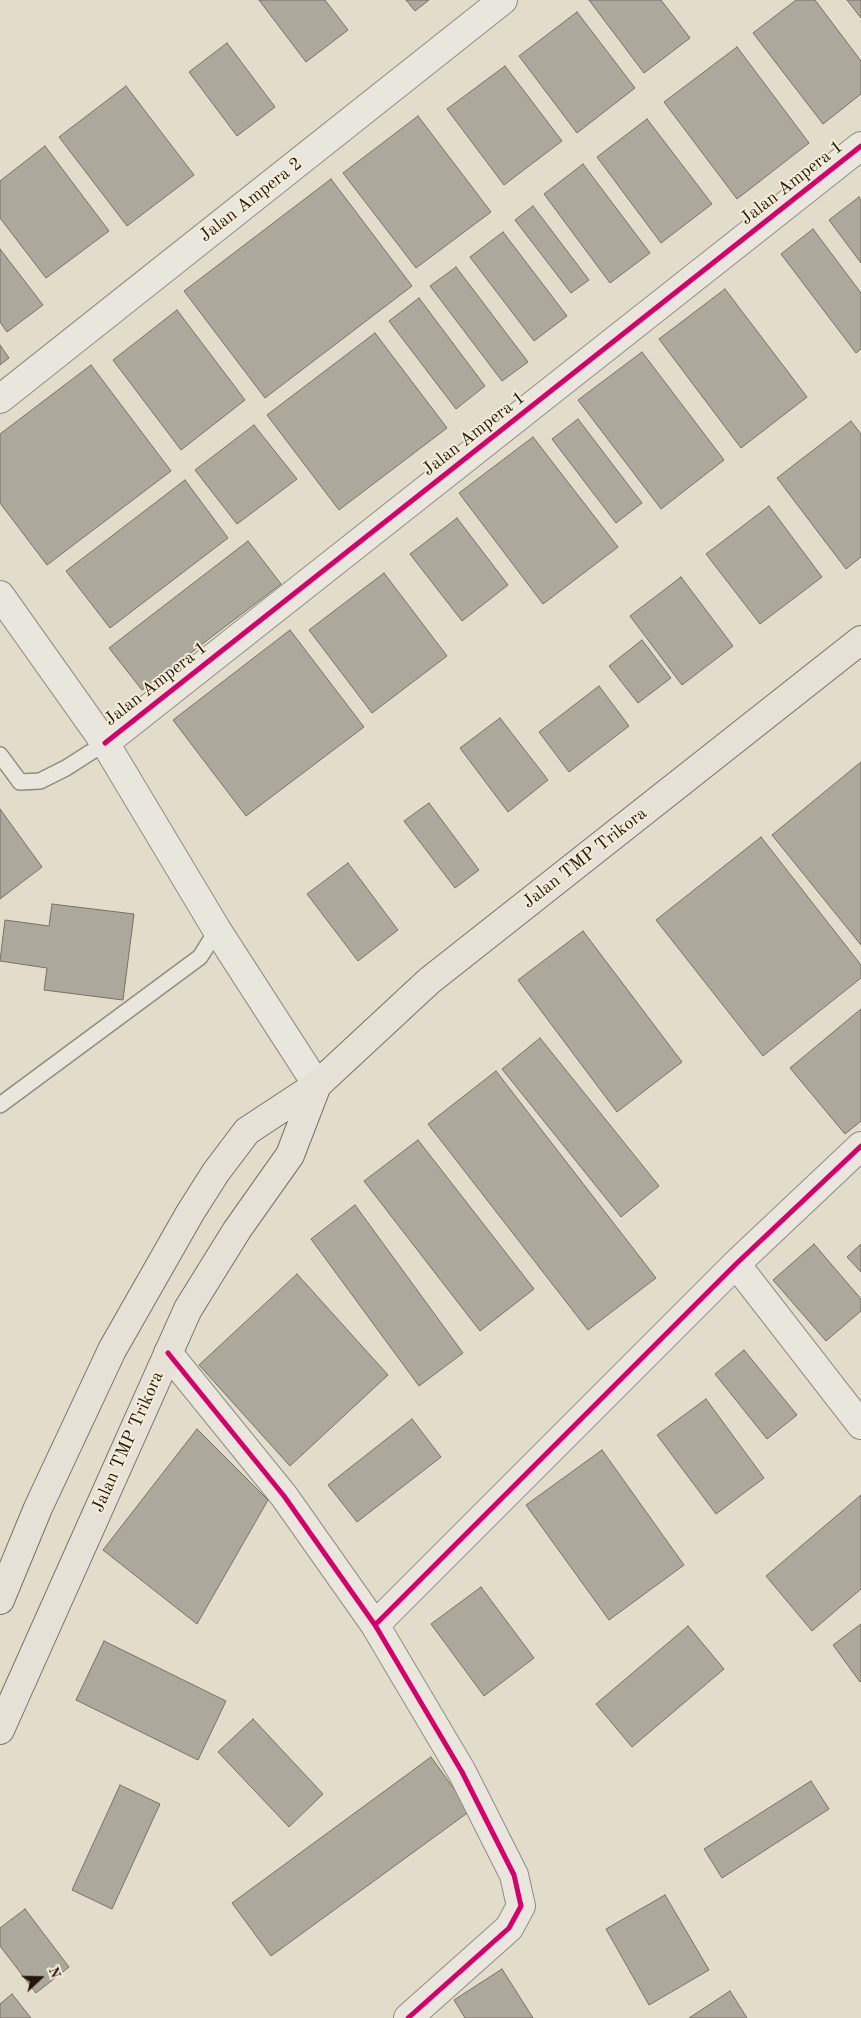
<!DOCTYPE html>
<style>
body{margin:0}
#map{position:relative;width:861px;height:2018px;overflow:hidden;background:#e2ddcb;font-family:"Old Standard TT",serif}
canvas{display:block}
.north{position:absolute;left:15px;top:1953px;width:50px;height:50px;-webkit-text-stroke:4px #f3ecd7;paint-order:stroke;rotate:69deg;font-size:14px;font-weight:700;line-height:20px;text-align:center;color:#26150e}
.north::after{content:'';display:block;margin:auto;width:18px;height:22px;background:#26150e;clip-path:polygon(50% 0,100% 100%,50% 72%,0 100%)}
</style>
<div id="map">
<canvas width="861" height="2018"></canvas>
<div class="north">N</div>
</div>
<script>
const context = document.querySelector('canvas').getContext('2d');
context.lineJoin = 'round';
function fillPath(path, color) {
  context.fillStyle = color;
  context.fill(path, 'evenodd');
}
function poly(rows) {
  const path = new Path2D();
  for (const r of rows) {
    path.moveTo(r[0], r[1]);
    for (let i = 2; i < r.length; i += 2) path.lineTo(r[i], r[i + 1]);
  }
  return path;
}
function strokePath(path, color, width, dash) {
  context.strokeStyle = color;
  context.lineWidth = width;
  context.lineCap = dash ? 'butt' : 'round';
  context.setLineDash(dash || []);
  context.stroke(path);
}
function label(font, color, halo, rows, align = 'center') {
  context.font = font + ' "Old Standard TT",serif';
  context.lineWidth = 4;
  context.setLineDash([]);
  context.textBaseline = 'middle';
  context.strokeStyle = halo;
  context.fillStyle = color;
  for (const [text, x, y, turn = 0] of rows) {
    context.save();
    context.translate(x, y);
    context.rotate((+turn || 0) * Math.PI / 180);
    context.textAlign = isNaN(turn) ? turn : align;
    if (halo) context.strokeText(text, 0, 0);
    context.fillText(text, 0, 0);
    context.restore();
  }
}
const building = poly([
 [259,0,325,0,348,30,306,62,259,0],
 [406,0,429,0,415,11,406,0],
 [589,0,661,0,690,38,644,73,589,0],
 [796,0,815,0,861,61,861,94,823,124,753,33,796,0],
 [847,0,861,0,861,18,847,0],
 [577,12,635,88,577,133,519,56,577,12],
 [227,43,275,107,237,136,189,72,227,43],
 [737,47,809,143,737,199,664,102,737,47],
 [505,66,562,141,504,185,447,109,505,66],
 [126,86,194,175,127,226,59,137,126,86],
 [418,116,491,212,416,268,343,173,418,116],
 [647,119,712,204,661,243,597,157,647,119],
 [45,146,109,231,46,278,0,218,0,181,45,146],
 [583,164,650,253,610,283,544,194,583,164],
 [331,179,412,286,265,398,184,291,331,179],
 [859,197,861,201,861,263,829,220,859,197],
 [533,206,589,280,571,293,515,220,533,206],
 [813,229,861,293,861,349,856,353,781,254,813,229],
 [503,232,567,316,534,341,470,257,503,232],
 [0,249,43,305,7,332,0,322,0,249],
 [456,267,528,362,502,381,430,286,456,267],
 [725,289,807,397,741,448,659,339,725,289],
 [419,298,485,386,456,409,389,321,419,298],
 [177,310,245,400,181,450,113,360,177,310],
 [375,333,447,428,339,510,267,415,375,333],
 [0,345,9,358,0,365,0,345],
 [642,352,724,460,661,509,578,400,642,352],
 [91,365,171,471,47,565,0,503,0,434,91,365],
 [578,419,642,503,616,523,552,439,578,419],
 [851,421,861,434,861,557,846,569,777,478,851,421],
 [254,425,297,479,237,524,195,470,254,425],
 [533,437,618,547,543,604,459,493,533,437],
 [185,480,228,538,110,628,66,571,185,480],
 [769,506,822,577,760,624,706,554,769,506],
 [457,518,508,585,462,621,410,554,457,518],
 [248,541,281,584,142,690,109,648,248,541],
 [384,573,447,656,372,713,309,630,384,573],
 [681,577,733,646,682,685,630,616,681,577],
 [290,630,364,727,246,816,173,720,290,630],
 [642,640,671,678,638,703,609,666,642,640],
 [599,686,629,726,569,772,539,732,599,686],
 [500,718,548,780,508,812,460,748,500,718],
 [861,762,861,945,772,835,861,762],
 [429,803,479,870,455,888,404,821,429,803],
 [0,809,42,867,0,899,0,809],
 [761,837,861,965,861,978,763,1056,656,920,761,837],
 [348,863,398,930,358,961,307,894,348,863],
 [52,904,134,914,123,1000,44,990,47,968,0,961,5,920,49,926,52,904],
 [583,931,682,1062,617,1112,518,980,583,931],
 [861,1009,861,1121,845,1134,790,1068,861,1009],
 [540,1038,659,1186,621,1217,502,1069,540,1038],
 [496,1071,656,1278,588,1330,428,1124,496,1071],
 [418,1140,534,1289,480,1331,364,1181,418,1140],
 [355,1205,463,1353,419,1386,311,1239,355,1205],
 [814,1244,861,1299,861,1311,826,1341,773,1280,814,1244],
 [861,1244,861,1272,847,1257,861,1244],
 [297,1274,388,1375,290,1466,199,1365,297,1274],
 [744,1350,797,1415,767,1439,715,1374,744,1350],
 [706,1399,764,1478,716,1514,657,1435,706,1399],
 [412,1419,441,1457,357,1522,328,1485,412,1419],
 [197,1429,268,1500,197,1624,103,1550,197,1429],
 [602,1450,684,1565,609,1620,526,1505,602,1450],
 [861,1495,861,1589,812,1631,766,1576,861,1495],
 [481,1587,534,1658,484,1696,431,1624,481,1587],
 [861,1624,861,1681,860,1682,833,1645,861,1624],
 [688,1626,724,1669,632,1747,596,1704,688,1626],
 [104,1641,226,1701,198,1760,76,1700,104,1641],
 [253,1719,323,1794,289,1827,218,1752,253,1719],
 [431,1757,470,1811,271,1956,232,1903,431,1757],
 [811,1781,829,1809,722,1878,704,1849,811,1781],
 [120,1785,160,1804,112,1909,72,1890,120,1785],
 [665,1895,709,1970,649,2005,606,1929,665,1895],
 [25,1909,69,1967,36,1993,0,1946,0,1928,25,1909],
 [502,1969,533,2018,465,2018,454,2000,502,1969],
 [730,1991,747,2018,689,2018,730,1991],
 [12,1994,31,2018,0,2018,0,2004,12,1994]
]);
const lane = poly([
 [0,755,20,782,40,781,66,768,105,743],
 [0,1105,200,957,217,930]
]);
const street = poly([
 [0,399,503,0],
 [0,595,105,743,217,930,317,1085],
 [105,743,861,146],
 [736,1264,861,1425],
 [168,1353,284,1496,375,1625,462,1772,514,1875,521,1906,509,1928,408,2018],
 [375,1625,736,1264,861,1146]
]);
const highway = poly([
 [0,1600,38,1508,112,1350,190,1213,216,1172,247,1131,317,1085,429,981,861,640],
 [0,1730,188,1309,237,1230,290,1155,317,1085]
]);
const cycleway = poly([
 [105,743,861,146],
 [168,1353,284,1496,375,1625,462,1772,514,1875,521,1906,509,1928,408,2018],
 [375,1625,736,1264,861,1146]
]);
const streetNames = [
 ["Jalan Ampera 1",792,183,-38],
 ["Jalan Ampera 2",251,200,-38],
 ["Jalan Ampera 1",474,434,-38],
 ["Jalan Ampera 1",156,684,-38],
 ["Jalan TMP Trikora",585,858,-38],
 ["Jalan TMP Trikora",128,1442,-66]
];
fillPath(building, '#ada89c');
strokePath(building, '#767167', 1);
strokePath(lane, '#918c81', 18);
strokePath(street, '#918c81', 30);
strokePath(highway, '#767167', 30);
strokePath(lane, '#e9e6dd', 15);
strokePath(street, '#e9e6dd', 28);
strokePath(highway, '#e5e1d7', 28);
strokePath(cycleway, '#d6006c', 5);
label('18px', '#26150e', '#f3ecd7', streetNames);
</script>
